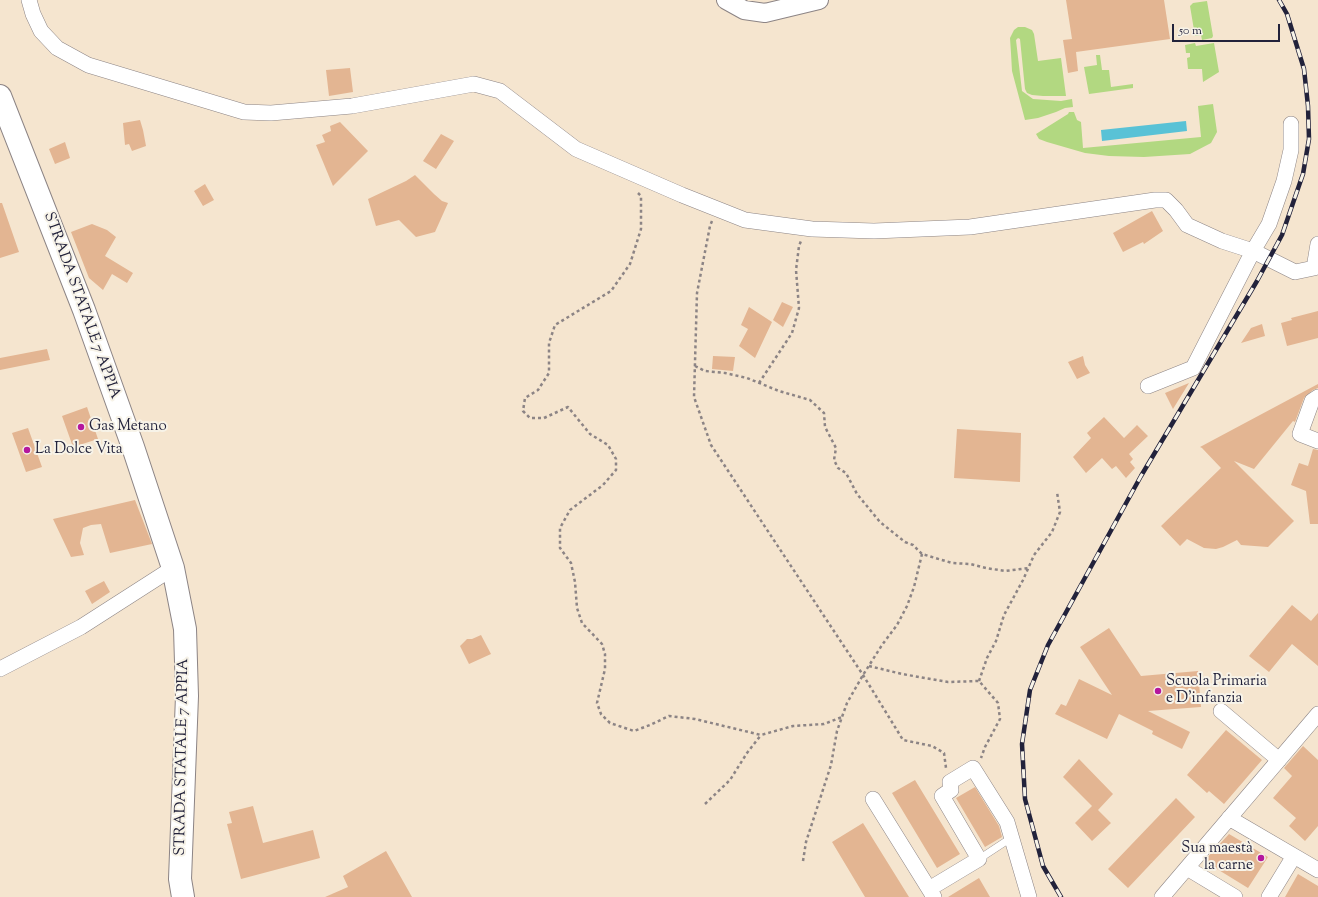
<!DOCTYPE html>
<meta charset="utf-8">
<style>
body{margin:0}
#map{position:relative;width:1318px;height:897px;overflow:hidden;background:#f5e5cf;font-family:"Sorts Mill Goudy",serif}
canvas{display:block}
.scale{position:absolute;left:1172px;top:24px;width:108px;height:18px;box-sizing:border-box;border:2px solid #22223b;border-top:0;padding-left:5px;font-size:12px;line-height:14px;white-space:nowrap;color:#22223b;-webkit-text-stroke:3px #f7f3e8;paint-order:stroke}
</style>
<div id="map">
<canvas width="1318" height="897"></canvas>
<div class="scale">50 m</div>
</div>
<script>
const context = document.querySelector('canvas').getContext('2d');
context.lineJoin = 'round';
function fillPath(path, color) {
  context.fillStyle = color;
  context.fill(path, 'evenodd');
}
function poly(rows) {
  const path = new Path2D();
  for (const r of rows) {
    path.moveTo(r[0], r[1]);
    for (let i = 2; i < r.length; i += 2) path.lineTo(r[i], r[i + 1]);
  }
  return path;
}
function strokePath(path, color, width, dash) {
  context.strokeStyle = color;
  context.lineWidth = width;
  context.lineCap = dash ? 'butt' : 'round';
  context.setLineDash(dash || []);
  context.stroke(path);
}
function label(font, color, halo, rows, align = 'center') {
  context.font = font + ' "Sorts Mill Goudy",serif';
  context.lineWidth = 4;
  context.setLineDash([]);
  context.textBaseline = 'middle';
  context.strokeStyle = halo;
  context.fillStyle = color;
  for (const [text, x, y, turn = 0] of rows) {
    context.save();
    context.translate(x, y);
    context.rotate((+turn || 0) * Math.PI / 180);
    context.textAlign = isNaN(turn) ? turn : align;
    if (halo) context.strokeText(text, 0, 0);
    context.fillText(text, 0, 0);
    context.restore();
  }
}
const green = poly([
 [1207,1,1213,36,1212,38,1202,40,1201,35,1195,36,1190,6,1193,3],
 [1018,27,1025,27,1032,30,1034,34,1038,61,1061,58,1066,96,1043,96,1032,95,1027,93,1025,89,1020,39,1018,38,1016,40,1022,91,1033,99,1061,101,1072,99,1073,107,1065,108,1056,112,1038,118,1025,120,1012,71,1011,53,1010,38,1014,30],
 [1195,43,1196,46,1214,43,1219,72,1203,82,1202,69,1188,69,1187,58,1190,57,1190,53,1186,53,1185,45],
 [1096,55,1100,55,1102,70,1109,70,1111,87,1133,84,1133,88,1089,94,1084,67,1097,65],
 [1213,104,1217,132,1211,143,1190,154,1144,157,1109,156,1085,153,1047,142,1039,139,1036,134,1068,114,1069,112,1074,112,1077,120,1081,122,1083,148,1201,137,1198,106]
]);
const water = poly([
 [1186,121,1187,131,1102,141,1101,130]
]);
const building = poly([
 [1066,0,1164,0,1170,39,1076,52,1078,71,1068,73,1063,40,1072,39],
 [350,68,353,92,329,96,326,70],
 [140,120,143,130,146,146,132,151,129,144,125,145,123,123],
 [340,122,368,151,333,186,316,145,325,142,322,135,331,131,330,126],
 [441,134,454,141,436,169,423,161],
 [65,142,70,158,55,164,49,149],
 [415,175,434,194,442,201,448,203,435,232,416,237,399,220,376,226,368,199,406,181],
 [205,184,214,200,203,206,194,191],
 [0,203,2,203,19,252,0,258],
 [1152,211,1163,231,1144,244,1143,242,1123,252,1113,233],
 [92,224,107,230,116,237,105,256,133,273,127,283,112,274,103,290,89,278,71,232],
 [782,302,793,307,783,327,773,320],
 [749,307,772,322,755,358,739,346,748,329,741,325],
 [1318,311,1318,338,1287,346,1281,323,1292,320,1291,318],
 [1262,324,1265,336,1241,343,1251,328],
 [47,349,50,360,0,370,0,358],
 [713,356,735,357,733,371,712,369],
 [1083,356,1085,365,1090,373,1077,379,1068,362],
 [1189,383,1173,409,1165,393],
 [1318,384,1318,388,1313,390,1304,398,1295,422,1293,421,1254,469,1234,461,1294,521,1268,547,1241,545,1237,540,1223,547,1216,549,1204,548,1187,539,1180,546,1161,526,1221,468,1202,448,1200,447],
 [87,407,98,439,73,447,62,416],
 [1104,417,1124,438,1137,425,1148,436,1129,454,1133,459,1130,462,1135,468,1126,478,1116,466,1112,469,1102,458,1086,473,1073,457,1091,438,1087,433],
 [28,428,42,467,26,472,12,433],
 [957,429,1021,433,1020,482,954,478],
 [1313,449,1318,450,1318,524,1310,524,1306,491,1291,485,1299,463,1308,466],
 [135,500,152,544,110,553,101,524,91,525,83,528,80,543,84,555,71,557,53,519],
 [104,581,110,592,92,604,85,591],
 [1292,605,1311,621,1318,613,1318,666,1292,644,1269,672,1249,656],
 [1109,628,1141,676,1198,671,1201,707,1148,711,1190,732,1182,749,1152,734,1153,731,1119,714,1107,739,1055,714,1061,704,1066,706,1079,679,1112,695,1080,647],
 [481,635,491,654,469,664,460,646,467,639,472,639],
 [1226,730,1262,760,1224,804,1209,791,1207,793,1187,775],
 [1303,746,1318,760,1318,826,1305,841,1289,826,1296,818,1273,798,1292,776,1284,768],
 [1079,759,1113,794,1098,810,1111,823,1092,841,1075,823,1092,806,1063,777],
 [915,780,960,854,937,868,892,793],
 [975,787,999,826,1002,837,985,847,956,798],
 [1176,798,1195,817,1128,888,1108,869],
 [253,806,263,843,313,830,320,858,241,879,227,824,232,823,229,812],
 [863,823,909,897,865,897,832,842],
 [1229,834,1268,857,1248,888,1204,861],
 [386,851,412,897,325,897,348,887,343,876],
 [1298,874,1318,886,1318,897,1285,897],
 [979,878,990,897,948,897]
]);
const path = poly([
 [638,193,641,196,641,229,630,264,611,291,555,325,549,343,549,373,538,390,525,398,523,411,530,418,544,418,568,407,590,434,608,445,616,459,616,470,603,485,570,510,560,528,560,548,571,563,575,582,577,608,582,623,602,644,605,654,605,669,597,703,601,714,610,723,634,731,650,725,669,716,695,719,761,735,793,726,824,724,842,717],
 [712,221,710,226,697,293,694,397,711,445,863,675,903,740,932,746,944,753,946,768],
 [695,366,705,371,725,373,747,378,779,391,810,400,824,413,825,427,836,448,834,460,838,468,846,473,857,494,880,522,905,542,913,545,922,554,952,563,970,564,986,568,1005,571,1029,568],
 [759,383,792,333,799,308,796,270,799,246,801,241],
 [869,666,902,674,948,682,979,681,998,703,1000,719,985,747,981,758],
 [979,681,987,658,996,641,1004,615,1023,580,1034,555,1052,532,1060,512,1057,492],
 [705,804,730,780,747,753,761,735],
 [803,861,806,842,831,765,837,731,847,703,863,675,882,645,897,625,907,606,914,587,922,554]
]);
const service = poly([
 [979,859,1011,838]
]);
const minor = poly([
 [29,0,33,14,41,31,57,48,88,65,244,112,271,113,352,106,474,84,500,91,576,149,682,195,745,220,812,229,874,231,970,227,1155,200,1166,200,1176,210,1187,225,1222,241,1253,251,1295,272,1314,268,1318,244],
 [1148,386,1193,368,1253,251,1269,224,1284,181,1291,150,1291,124],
 [1318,397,1312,401,1300,434,1318,441],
 [0,669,81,627,173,568],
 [1221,711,1279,760],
 [873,799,934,897],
 [1229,818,1318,870],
 [1187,868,1235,897],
 [929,889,979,859,942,796,951,790,950,782,973,768,1007,822,1029,897],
 [1162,897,1318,714],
 [1269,897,1294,856]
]);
const tertiary = poly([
 [726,0,744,10,765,13,819,0]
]);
const primary = poly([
 [0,96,84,310,133,447,173,568,185,629,187,696,180,879,183,897]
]);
const rail = poly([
 [1061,897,1043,866,1025,799,1022,744,1030,690,1048,645,1141,476,1257,281,1282,235,1303,174,1309,139,1308,106,1304,69,1287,14,1279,0]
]);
const markers = [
 [81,427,4,"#b5179e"],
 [27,450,4,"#b5179e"],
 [1158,691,4,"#b5179e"],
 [1261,858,4,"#b5179e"]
];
const streetNames = [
 ["STRADA STATALE 7 APPIA",81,306,70],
 ["STRADA STATALE 7 APPIA",183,757,-89]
];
const poiNames = [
 ["Gas Metano",89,427],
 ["La Dolce Vita",35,450],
 ["Scuola Primaria",1166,682],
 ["e D'infanzia",1166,699],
 ["Sua maestà",1253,849,"right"],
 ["la carne",1253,866,"right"]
];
fillPath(green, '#b2d881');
fillPath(water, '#59c2d6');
fillPath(building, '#e3b592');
strokePath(service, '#8c8485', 8);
strokePath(minor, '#8c8485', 16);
strokePath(tertiary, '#8c8485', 20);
strokePath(primary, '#8c8485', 24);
strokePath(path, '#8c8485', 2.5, [3, 3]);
strokePath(service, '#fff', 7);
strokePath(minor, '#fff', 15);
strokePath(tertiary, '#fff', 18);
strokePath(primary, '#fff', 22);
strokePath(rail, '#22223b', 4.5);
strokePath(rail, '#f7f3e8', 3, [9]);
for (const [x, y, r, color] of markers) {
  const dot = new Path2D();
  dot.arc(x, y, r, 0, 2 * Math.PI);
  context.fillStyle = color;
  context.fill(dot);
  strokePath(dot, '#f7f3e8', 1.5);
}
label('15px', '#22223b', '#f7f3e8', streetNames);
label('15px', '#22223b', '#f7f3e8', poiNames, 'left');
</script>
